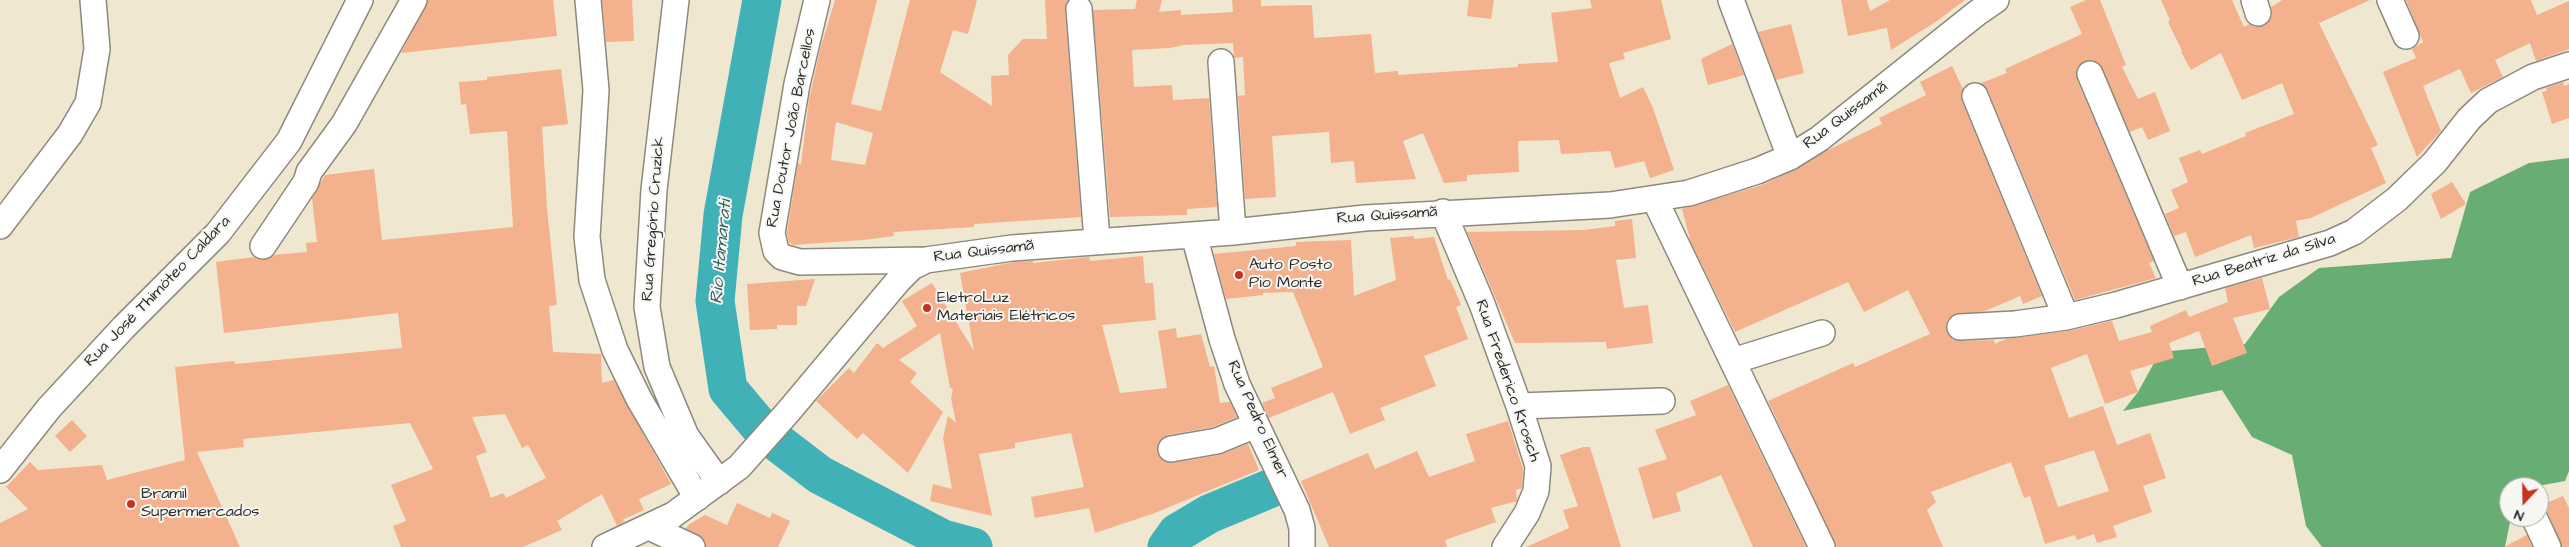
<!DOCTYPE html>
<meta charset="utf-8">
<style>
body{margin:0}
#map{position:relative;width:2569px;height:547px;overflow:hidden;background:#efe7cf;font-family:"Architects Daughter",sans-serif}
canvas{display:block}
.north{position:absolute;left:2499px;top:477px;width:50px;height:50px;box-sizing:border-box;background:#f6f6f2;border:1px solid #a5a5a2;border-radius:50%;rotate:201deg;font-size:14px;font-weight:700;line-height:20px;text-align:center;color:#2b2b2b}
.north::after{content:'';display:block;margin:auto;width:18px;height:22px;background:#c8321e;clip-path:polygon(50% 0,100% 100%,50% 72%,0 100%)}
</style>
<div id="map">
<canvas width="2569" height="547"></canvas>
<div class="north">N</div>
</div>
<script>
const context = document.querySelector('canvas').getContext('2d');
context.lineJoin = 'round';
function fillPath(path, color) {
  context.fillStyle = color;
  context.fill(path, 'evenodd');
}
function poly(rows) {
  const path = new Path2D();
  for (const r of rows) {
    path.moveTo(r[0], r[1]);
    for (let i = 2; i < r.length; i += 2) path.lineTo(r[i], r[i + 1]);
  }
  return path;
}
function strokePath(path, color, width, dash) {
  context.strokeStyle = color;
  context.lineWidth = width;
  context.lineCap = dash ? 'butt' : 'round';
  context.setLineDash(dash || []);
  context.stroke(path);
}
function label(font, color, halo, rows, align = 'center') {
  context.font = font + ' "Architects Daughter",sans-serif';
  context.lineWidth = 4;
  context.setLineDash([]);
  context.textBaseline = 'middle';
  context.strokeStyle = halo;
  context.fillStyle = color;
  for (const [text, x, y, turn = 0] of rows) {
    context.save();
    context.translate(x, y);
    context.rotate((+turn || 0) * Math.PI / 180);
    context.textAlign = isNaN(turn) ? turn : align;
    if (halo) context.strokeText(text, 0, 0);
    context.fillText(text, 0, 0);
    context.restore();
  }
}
const forest = poly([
 [2569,158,2569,471,2565,481,2532,487,2509,487,2509,517,2511,517,2505,547,2322,547,2306,526,2292,455,2252,437,2222,390,2123,411,2138,392,2160,352,2245,344,2279,297,2319,268,2451,258,2470,192,2529,163]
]);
const river = poly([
 [762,0,723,215,715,301,728,389,765,433,820,475,943,539,973,547],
 [1167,547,1177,533,1209,514,1269,489]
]);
const building = poly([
 [428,0,553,0,557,36,401,53],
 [602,0,632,0,634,41,606,42],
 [835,0,877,0,851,104,881,111,910,0,977,0,968,34,953,30,940,72,992,106,991,76,1009,75,1008,55,1023,39,1047,39,1045,0,1068,0,1065,10,1081,217,974,224,974,227,893,232,894,236,863,240,793,245,789,242,787,233,798,163,801,164,809,100,820,50],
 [836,122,873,133,865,165,831,160],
 [1137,0,1162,0,1159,12,1181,10,1181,15,1233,12,1232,0,1261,0,1261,6,1312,5,1314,38,1371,34,1375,73,1398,71,1398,75,1518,67,1518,64,1558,62,1551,13,1592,8,1590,0,1661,0,1671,39,1623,53,1625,59,1609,63,1620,98,1643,87,1653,108,1674,170,1650,178,1644,161,1615,168,1610,151,1561,154,1559,140,1518,141,1519,172,1467,175,1467,181,1444,183,1423,133,1403,141,1416,179,1356,183,1354,161,1331,163,1329,132,1272,136,1276,197,1245,199,1238,96,1245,95,1243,57,1234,58,1233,43,1184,45,1170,48,1132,50,1134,87,1172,85,1173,100,1209,98,1217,207,1187,209,1187,215,1110,217,1093,10,1135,9],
 [1469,0,1494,0,1491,19,1467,16],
 [1841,0,1867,0,1870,11,1890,0,1965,0,1937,21,1891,50,1887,28,1848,36],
 [2086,0,2100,0,2126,65,2122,67,2138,99,2155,92,2170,131,2148,140,2142,127,2130,132,2099,63,2092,60,2085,61,2078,66,2077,80,2154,261,2149,263,2156,278,2075,300,1988,91,1981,83,2007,73,2005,69,2082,34,2070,7],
 [2161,0,2232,0,2244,27,2249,24,2255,27,2268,23,2272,16,2271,7,2282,0,2370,0,2319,23,2378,145,2371,148,2386,183,2311,218,2296,221,2299,237,2254,248,2251,235,2195,257,2186,232,2174,236,2165,214,2179,208,2171,190,2188,182,2179,158,2200,150,2202,154,2246,136,2245,133,2294,114,2282,83,2242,100,2221,53,2191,70,2181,52,2182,51,2168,22,2170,20],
 [2406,0,2531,0,2537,15,2569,1,2569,49,2536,61,2530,43,2495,60,2503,77,2471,93,2460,69,2423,86,2441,131,2417,157,2383,72,2416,58,2412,49,2423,42],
 [1791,24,1804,73,1776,80,1758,32],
 [1732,44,1744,75,1708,85,1701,59],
 [1952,66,1963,89,1962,101,2042,296,2023,304,2020,296,1985,311,1953,315,1947,320,1946,327,1948,334,1953,340,1961,341,1994,340,1995,344,2006,339,2068,331,2112,321,2119,341,2152,332,2150,326,2186,310,2189,317,2228,302,2225,288,2262,278,2270,309,2233,318,2247,353,2212,366,2199,331,2169,343,2174,358,2130,371,2138,392,2105,404,2087,354,2051,368,2069,418,2103,406,2117,445,2150,433,2166,478,2143,486,2152,512,2113,526,2117,537,2097,543,2094,534,2077,540,2075,535,2045,544,2030,496,2024,498,2011,462,1931,492,1936,502,1927,510,1943,547,1836,547,1768,401,1853,363,1855,367,1930,334,1908,290,1864,312,1848,282,1735,332,1691,243,1682,209,1762,185,1797,169,1826,151,1882,124,1879,118,1926,95,1920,82],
 [2094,450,2109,491,2058,507,2044,466],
 [561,69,568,124,542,127,547,208,557,305,549,306,553,352,601,354,602,383,614,380,671,484,639,499,644,510,622,520,625,521,617,526,602,494,557,521,562,530,523,547,401,547,393,526,406,521,391,485,433,469,410,423,243,439,244,447,197,452,240,547,0,547,0,523,28,509,6,487,30,462,38,470,102,465,107,480,185,460,175,367,234,361,235,364,402,348,398,313,224,333,216,262,254,257,263,260,274,255,307,252,306,243,317,242,312,198,325,175,374,169,382,240,513,227,507,131,470,134,466,104,461,105,459,82,487,80,487,77],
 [505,414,522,448,528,445,546,478,506,498,503,493,491,498,476,456,487,452,472,417],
 [2563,82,2564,86,2569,84,2569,118,2552,124,2542,92,2547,91,2546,88],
 [2452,182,2466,204,2441,219,2431,194],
 [1632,219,1636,258,1616,260,1624,308,1648,305,1653,343,1607,349,1606,342,1515,343,1467,232,1584,230,1615,226,1615,221],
 [1414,236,1414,239,1434,237,1448,280,1450,279,1461,305,1456,307,1468,339,1424,356,1436,386,1380,408,1385,420,1350,434,1333,392,1269,418,1262,403,1275,398,1271,388,1323,367,1293,292,1263,293,1263,295,1226,299,1214,254,1296,246,1296,242,1351,240,1354,296,1396,280,1390,238],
 [1143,256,1145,283,1153,283,1156,320,1102,325,1120,393,1167,388,1158,331,1176,328,1177,338,1201,334,1210,367,1214,366,1220,403,1230,402,1237,417,1213,427,1168,435,1158,444,1157,452,1166,462,1173,463,1220,455,1248,444,1259,470,1152,514,1095,533,1089,508,1035,518,1031,497,1084,487,1071,433,1015,443,1015,448,979,454,992,516,930,501,933,484,952,489,943,438,948,416,956,423,951,398,953,389,950,388,940,333,899,360,917,373,910,382,943,412,908,473,863,433,857,439,816,401,849,368,854,373,877,343,883,348,917,326,902,301,932,283,974,351,960,273,1014,262,1033,261,1033,263,1089,257,1090,261],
 [815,279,806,306,797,306,797,325,777,325,777,329,750,330,747,284],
 [1728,385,1806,547,1753,547,1721,475,1676,493,1681,511,1653,519,1638,468,1667,459,1655,430,1696,415,1690,401],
 [72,420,87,436,70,452,55,436],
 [1508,421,1523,469,1522,488,1516,490,1517,501,1491,508,1496,522,1445,540,1447,547,1329,547,1301,481,1368,453,1375,469,1417,451,1429,477,1475,461,1466,434],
 [1583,447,1590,447,1621,547,1526,547,1569,528,1563,510,1578,506,1560,455],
 [2563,496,2569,508,2569,547,2562,547,2547,511,2542,505],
 [737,503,770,518,772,513,790,521,778,547,706,547,703,538,686,529,688,525,705,515,727,525],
 [2527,535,2532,547,2504,547]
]);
const minor = poly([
 [588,0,596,90,587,237,592,280,615,350,639,399,697,498],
 [676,0,654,190,647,307,657,367,686,436,719,482],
 [817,0,797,84,772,233,776,251,782,257,800,262,926,260],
 [1731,0,1790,157],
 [2254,0,2258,13],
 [2390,0,2406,36],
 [1079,9,1097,240],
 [1221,62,1233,232],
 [2090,74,2180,287],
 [1975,96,2066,317],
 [1655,200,1822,547],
 [1443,212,1482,304,1519,406,1538,466,1536,491,1527,513,1505,547],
 [0,226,70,134,88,103,97,49,93,0],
 [1194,235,1222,339,1237,384,1297,510,1302,528,1302,547],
 [263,246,306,182,309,172,344,124,414,0],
 [1960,327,2015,324,2066,317,2116,305,2330,243,2354,232,2397,199,2435,162,2469,119,2488,101,2533,77,2569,65],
 [1733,361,1822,333],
 [1519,406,1662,401],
 [1171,449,1217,441,1256,425],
 [0,470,49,408,124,327,218,233,289,141,360,0],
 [2534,517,2548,547],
 [649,527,692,547],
 [605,547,673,515,739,467,788,412,898,281,912,267,926,260,1012,248,1233,232,1365,218,1610,205,1689,193,1757,171,1790,157,1819,139,1977,13,1996,0]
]);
const markers = [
 [1239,275,5,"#c8321e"],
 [927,308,5,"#c8321e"],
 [131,504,5,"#c8321e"]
];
const streetNames = [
 ["Rua Quissamã",1846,116,-37],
 ["Rua Doutor João Barcellos",792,128,-79],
 ["Rua Quissamã",1387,216,-4],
 ["Rua Gregório Cruzick",654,219,-86],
 ["Rua Quissamã",984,252,-7],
 ["Rua Beatriz da Silva",2264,261,-17],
 ["Rua José Thimóteo Caldara",158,292,-46],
 ["Rua Frederico Krosch",1507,381,71],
 ["Rua Pedro Elmer",1257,420,66]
];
const poiNames = [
 ["Auto Posto",1249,266],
 ["Pio Monte",1249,284],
 ["EletroLuz",937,299],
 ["Materiais Elétricos",937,317],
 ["Bramil",141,495],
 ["Supermercados",141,513]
];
const waterNames = [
 ["Rio Itamarati",722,252,-85]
];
fillPath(forest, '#68ae74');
strokePath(river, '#40b1b7', 39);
fillPath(building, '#f3b18d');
strokePath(minor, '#8d897d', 28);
strokePath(minor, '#fff', 25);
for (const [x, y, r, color] of markers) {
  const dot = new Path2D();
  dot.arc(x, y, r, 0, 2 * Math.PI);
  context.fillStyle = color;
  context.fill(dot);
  strokePath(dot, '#f6f6f2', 2);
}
label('16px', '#2b2b2b', '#f6f6f2', streetNames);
label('16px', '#2b2b2b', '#f6f6f2', poiNames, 'left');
label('italic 18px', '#325a5c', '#f6f6f2', waterNames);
</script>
